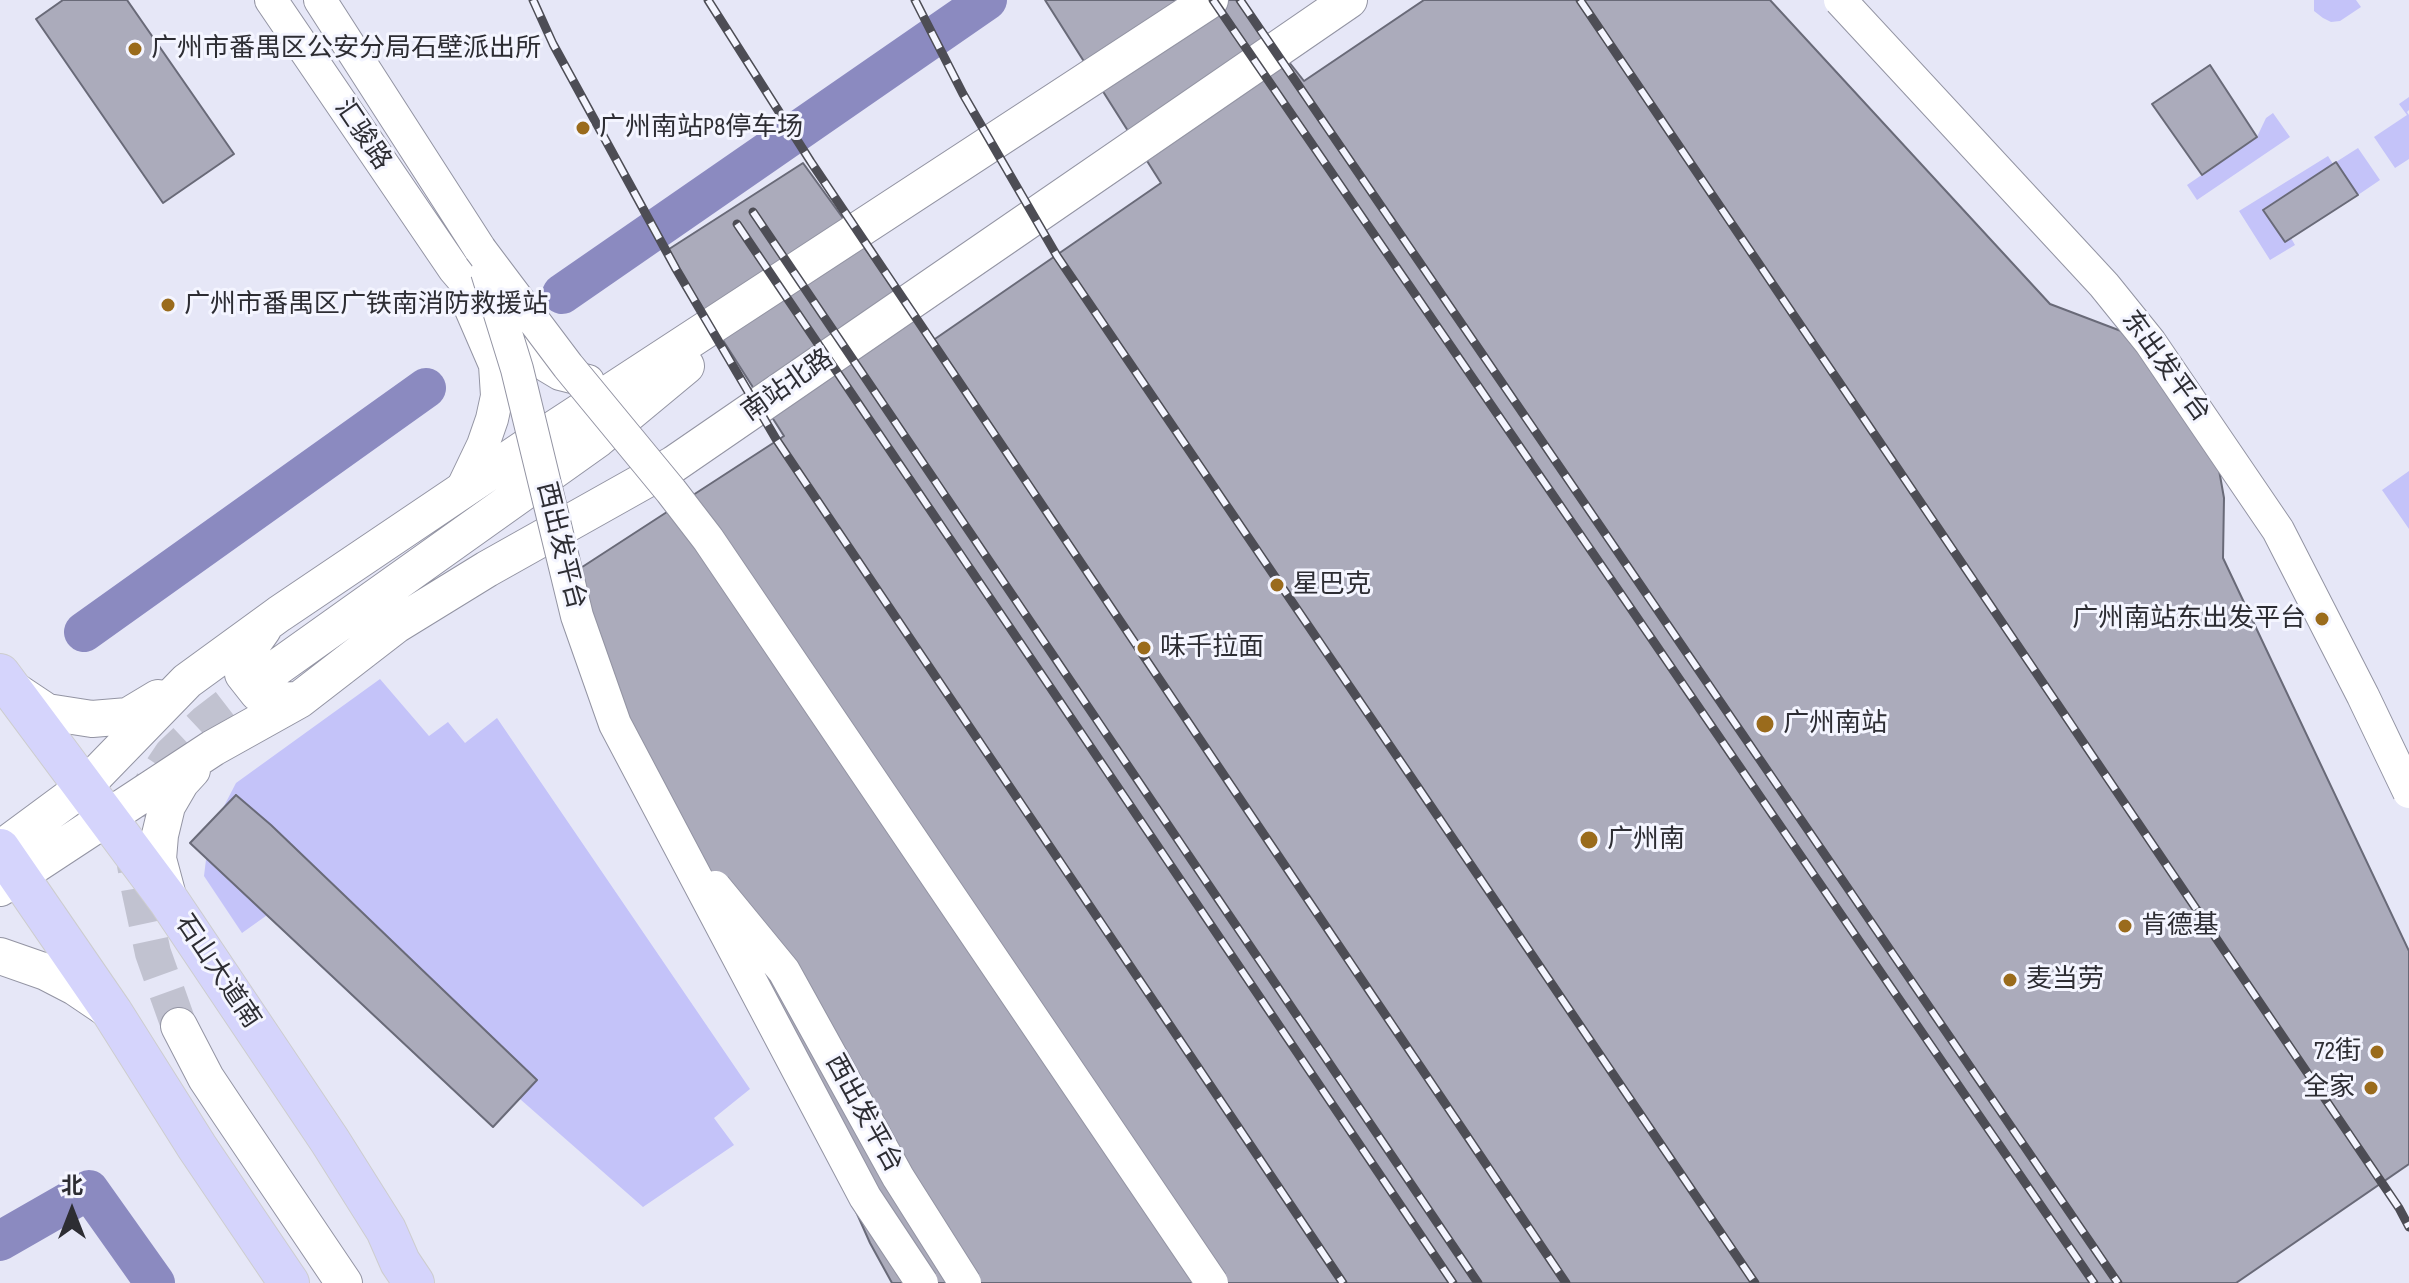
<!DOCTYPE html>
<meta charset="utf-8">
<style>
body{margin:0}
#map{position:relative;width:2409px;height:1283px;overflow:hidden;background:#e6e7f7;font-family:"Sofia Sans Condensed","Noto Sans SC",sans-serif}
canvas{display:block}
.north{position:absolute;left:32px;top:1171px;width:80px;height:80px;-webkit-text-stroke:6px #f4f5ff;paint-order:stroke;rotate:0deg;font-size:22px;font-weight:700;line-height:32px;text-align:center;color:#2d2d33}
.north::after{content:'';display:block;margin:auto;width:28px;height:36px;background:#2d2d33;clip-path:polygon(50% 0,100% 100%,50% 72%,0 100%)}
</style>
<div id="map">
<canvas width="2409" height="1283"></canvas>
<div class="north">北</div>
</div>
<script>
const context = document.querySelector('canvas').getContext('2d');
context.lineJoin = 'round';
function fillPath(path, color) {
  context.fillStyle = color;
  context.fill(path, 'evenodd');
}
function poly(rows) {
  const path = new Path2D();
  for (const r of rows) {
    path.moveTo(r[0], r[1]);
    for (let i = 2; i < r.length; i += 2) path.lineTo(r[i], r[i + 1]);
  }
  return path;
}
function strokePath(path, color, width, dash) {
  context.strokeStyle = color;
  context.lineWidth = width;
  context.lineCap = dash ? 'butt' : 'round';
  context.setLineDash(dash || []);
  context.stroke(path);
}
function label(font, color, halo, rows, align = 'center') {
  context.font = font + ' "Sofia Sans Condensed","Noto Sans SC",sans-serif';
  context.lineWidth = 6;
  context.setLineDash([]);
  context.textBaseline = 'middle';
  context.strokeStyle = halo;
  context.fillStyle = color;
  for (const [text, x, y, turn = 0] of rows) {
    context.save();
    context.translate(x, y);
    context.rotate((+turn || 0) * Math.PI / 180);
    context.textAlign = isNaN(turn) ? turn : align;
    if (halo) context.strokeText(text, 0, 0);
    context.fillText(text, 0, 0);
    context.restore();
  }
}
const green = poly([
 [2314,0,2356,0,2361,7,2340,21,2331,22,2323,18,2314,11],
 [2409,97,2409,110,2407,112,2409,115,2409,159,2395,168,2374,137,2407,115,2399,104],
 [2273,113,2290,137,2197,200,2187,185,2257,137,2266,118],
 [2358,148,2380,180,2358,195,2336,162],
 [2328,156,2333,164,2263,209,2285,242,2291,238,2295,245,2270,260,2239,211],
 [2409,471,2409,529,2382,490],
 [380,679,429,736,448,722,465,743,497,718,750,1089,714,1118,734,1145,643,1207,291,898,242,933,204,876,209,835,236,783]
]);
const river = poly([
 [562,294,987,0],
 [84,632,426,388],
 [0,1241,89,1190,155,1283]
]);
const building = poly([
 [63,0,127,0,234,154,163,203,36,19,63,0],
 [1045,0,1240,0,1304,81,1424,0,1770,0,2050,304,2121,331,2213,436,2224,498,2223,558,2409,951,2409,1164,2236,1283,892,1283,870,1243,846,1189,556,584,784,436,666,251,803,163,932,341,1161,183,1045,0],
 [2210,65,2257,137,2202,175,2152,104,2210,65],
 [2336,162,2358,195,2285,242,2263,210,2336,162],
 [236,795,271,825,537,1080,493,1127,190,843,236,795]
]);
const secondaryTunnel = poly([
 [179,1026,153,953,139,888,135,865,140,813,148,790,172,754,205,723,275,669]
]);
const tertiary = poly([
 [271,0,454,269,520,346,540,362,560,374,588,381],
 [320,0,480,249],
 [461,491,483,445,492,419,497,396,495,365,466,298]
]);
const secondary = poly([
 [263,629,244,656,243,674,258,693,272,701,299,700],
 [275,669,598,439,686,366],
 [14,690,47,712,92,719,128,716,158,698],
 [0,849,84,787,187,681,279,614,531,444,1210,0],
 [0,888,213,748,299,700,396,625,487,569,674,464,1349,0],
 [169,900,158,859,160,835,167,806,181,782,192,770],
 [0,956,46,972,75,987,109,1010],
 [179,1026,206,1078,228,1111,344,1283]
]);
const primary = poly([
 [0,674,169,901,330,1141,386,1230,400,1262,414,1283],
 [0,849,112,1012,197,1147,289,1283]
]);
const rail = poly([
 [533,0,553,44,676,269,776,439,1343,1283],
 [708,0,811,162,1566,1283],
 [915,0,963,94,1057,256,1755,1283],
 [1213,0,2094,1283],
 [1240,0,2118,1283],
 [1580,0,2399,1208,2409,1227],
 [753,212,1478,1283],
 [737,224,1453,1283]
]);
const tertiaryBridge = poly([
 [1840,0,2104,285,2150,342,2278,530,2363,696,2409,792],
 [480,249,568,366,671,491,708,539,1212,1283],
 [487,272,517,369,577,616,615,724,865,1197,922,1283],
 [715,887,784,971,898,1177,965,1283]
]);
const markers = [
 [135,49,8,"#9a6b1c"],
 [583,128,8,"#9a6b1c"],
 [168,305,8,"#9a6b1c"],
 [1277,585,8,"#9a6b1c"],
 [2322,619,8,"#9a6b1c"],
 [1144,648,8,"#9a6b1c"],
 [1765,724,10,"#9a6b1c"],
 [1589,840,10,"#9a6b1c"],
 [2125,926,8,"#9a6b1c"],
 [2010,980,8,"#9a6b1c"],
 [2377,1052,8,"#9a6b1c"],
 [2371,1088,8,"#9a6b1c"]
];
const poiNames = [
 ["广州市番禺区公安分局石壁派出所",151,49],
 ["广州南站P8停车场",599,128],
 ["广州市番禺区广铁南消防救援站",184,305],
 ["星巴克",1293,585],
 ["广州南站东出发平台",2306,619,"right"],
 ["味千拉面",1160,648],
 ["广州南站",1783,724],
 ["广州南",1607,840],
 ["肯德基",2141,926],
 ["麦当劳",2026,980],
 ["72街",2361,1052,"right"],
 ["全家",2355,1088,"right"]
];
const streetNames = [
 ["汇骏路",362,135,56],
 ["东出发平台",2165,367,54],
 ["南站北路",788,386,-35],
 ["西出发平台",560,546,76],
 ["石山大道南",217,972,56],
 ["西出发平台",863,1114,61]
];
fillPath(green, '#c4c3f9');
strokePath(river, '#8b8ac0', 40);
fillPath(building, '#ababbb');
strokePath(building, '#696a78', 2);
strokePath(secondaryTunnel, '#c1c2d0', 36, [36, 18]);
strokePath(tertiary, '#9394a3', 34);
strokePath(secondary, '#9394a3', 38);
strokePath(primary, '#cdcdce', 42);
strokePath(tertiary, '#fff', 32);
strokePath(secondary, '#fff', 36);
strokePath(primary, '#d5d4fc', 40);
strokePath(rail, '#4d4d55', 9);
strokePath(rail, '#f4f5ff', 6, [18]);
strokePath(tertiaryBridge, '#9394a3', 34, []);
strokePath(tertiaryBridge, '#fff', 32);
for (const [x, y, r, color] of markers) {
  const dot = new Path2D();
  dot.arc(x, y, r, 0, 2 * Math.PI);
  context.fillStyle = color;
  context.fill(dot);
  strokePath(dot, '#f4f5ff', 3);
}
label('26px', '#2d2d33', '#f4f5ff', poiNames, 'left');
label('26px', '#2d2d33', '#f4f5ff', streetNames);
</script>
